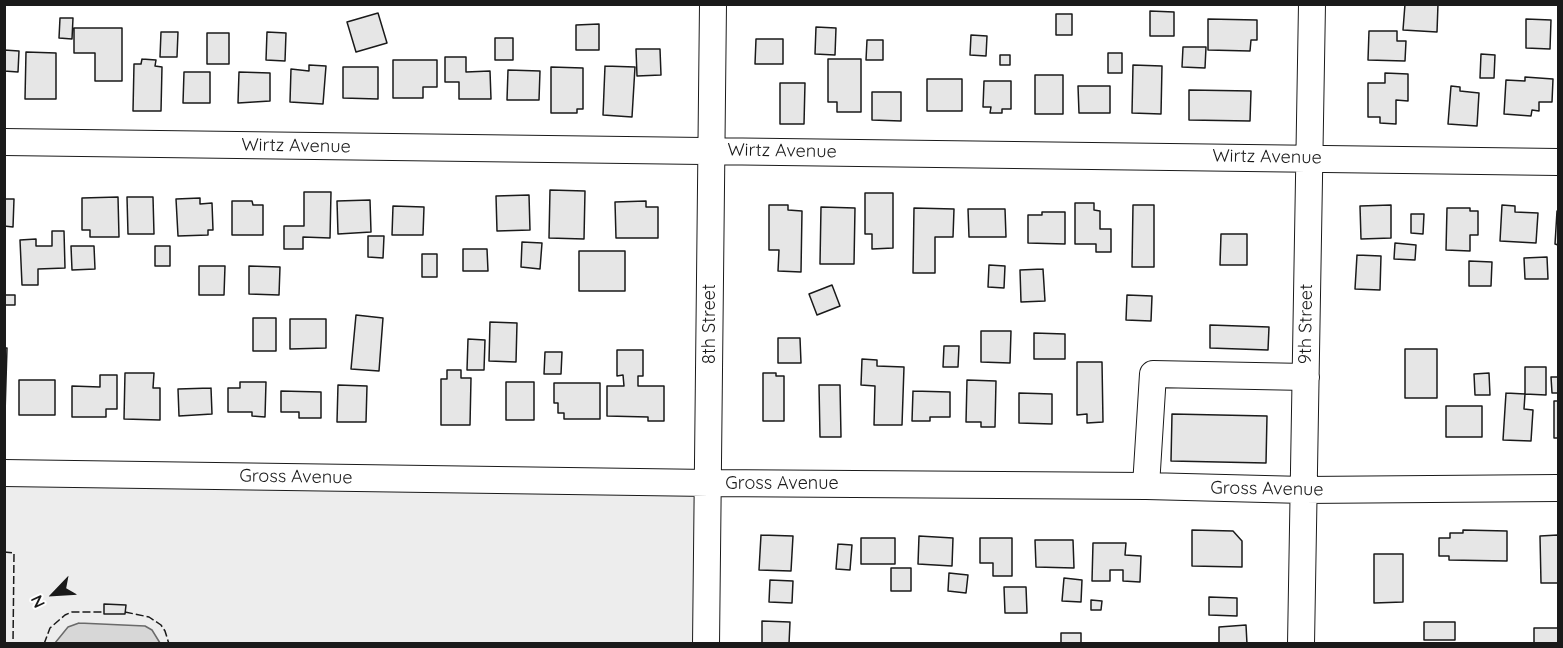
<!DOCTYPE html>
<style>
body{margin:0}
#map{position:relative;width:1563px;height:648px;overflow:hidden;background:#fff;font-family:Quicksand,sans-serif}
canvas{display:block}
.frame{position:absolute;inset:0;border:6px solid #1a1a1a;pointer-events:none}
.north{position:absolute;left:24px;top:564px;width:60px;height:60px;-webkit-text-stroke:4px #fff;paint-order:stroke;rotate:245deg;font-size:16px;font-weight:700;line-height:24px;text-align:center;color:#1a1a1a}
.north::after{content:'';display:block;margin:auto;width:21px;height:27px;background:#1a1a1a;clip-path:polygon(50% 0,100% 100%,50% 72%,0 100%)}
</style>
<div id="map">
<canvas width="1563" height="648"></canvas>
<div class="frame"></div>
<div class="north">N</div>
</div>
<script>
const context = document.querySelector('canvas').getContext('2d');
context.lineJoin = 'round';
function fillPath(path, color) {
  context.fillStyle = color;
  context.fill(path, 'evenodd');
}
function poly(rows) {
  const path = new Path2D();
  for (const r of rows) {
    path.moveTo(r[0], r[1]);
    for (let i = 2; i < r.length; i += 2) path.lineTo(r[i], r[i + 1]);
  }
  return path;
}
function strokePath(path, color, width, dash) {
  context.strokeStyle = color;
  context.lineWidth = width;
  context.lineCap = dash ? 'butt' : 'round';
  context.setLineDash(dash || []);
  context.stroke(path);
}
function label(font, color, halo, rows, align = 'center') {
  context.font = font + ' Quicksand,sans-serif';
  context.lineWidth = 4.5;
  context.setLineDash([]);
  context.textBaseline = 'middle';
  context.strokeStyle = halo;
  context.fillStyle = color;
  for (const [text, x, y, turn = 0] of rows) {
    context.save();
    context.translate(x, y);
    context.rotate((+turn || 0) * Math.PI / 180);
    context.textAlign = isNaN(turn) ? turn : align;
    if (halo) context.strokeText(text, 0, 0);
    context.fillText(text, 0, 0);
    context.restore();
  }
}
const built = poly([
 [5,473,709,483,706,643,5,644,5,473]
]);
const water = poly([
 [79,623,145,626,152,630,160,643,55,643,68,627,79,623]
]);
const building = poly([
 [1405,4,1438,4,1437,32,1403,30,1405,4],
 [1150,11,1174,12,1174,36,1150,36,1150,11],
 [378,13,387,43,356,52,347,22,378,13],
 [1056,14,1072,14,1072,35,1056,35,1056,14],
 [60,18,73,18,72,39,59,38,60,18],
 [1208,19,1257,20,1257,40,1251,40,1250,51,1208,50,1208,19],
 [1526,19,1551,20,1550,49,1526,48,1526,19],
 [599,24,599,50,576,50,576,25,599,24],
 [816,27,836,28,835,55,815,54,816,27],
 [74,28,122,28,122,81,95,81,95,53,74,53,74,28],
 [1369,31,1397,31,1397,41,1406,41,1405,61,1368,60,1369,31],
 [161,32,178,32,177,57,160,57,161,32],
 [267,32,286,33,285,61,266,60,267,32],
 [207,33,229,33,229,64,207,64,207,33],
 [971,35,987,36,986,56,970,55,971,35],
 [495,38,513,38,513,60,495,60,495,38],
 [756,39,783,39,783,64,755,64,756,39],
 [867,40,883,40,883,60,866,60,867,40],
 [1183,47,1206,47,1205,68,1182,67,1183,47],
 [636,49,660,49,661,75,637,76,636,49],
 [4,50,19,51,18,72,4,71,4,50],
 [26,52,56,53,56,99,25,99,26,52],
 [1108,53,1122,53,1122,73,1108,73,1108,53],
 [1481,54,1495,55,1494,78,1480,78,1481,54],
 [1000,55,1010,55,1010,65,1000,65,1000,55],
 [445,57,466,57,466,72,490,71,491,99,459,99,459,82,445,82,445,57],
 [142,59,156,60,155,66,162,67,161,111,133,111,134,64,141,64,142,59],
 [828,59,861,59,861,112,837,112,837,102,828,102,828,59],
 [393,60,437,60,437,87,423,87,423,98,393,98,393,60],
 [309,65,326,66,323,104,290,102,291,69,309,71,309,65],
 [1133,65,1162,66,1161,114,1132,113,1133,65],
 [605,66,635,67,632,117,603,115,605,66],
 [343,67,378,67,378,99,343,98,343,67],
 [551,67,583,68,583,109,577,109,577,113,551,113,551,67],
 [508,70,540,71,539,100,507,100,508,70],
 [184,72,210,72,210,103,183,103,184,72],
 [239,72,270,73,270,101,238,103,239,72],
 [1385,73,1408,74,1408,101,1396,100,1396,124,1380,123,1380,117,1368,117,1368,83,1385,83,1385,73],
 [1035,75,1063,75,1063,114,1035,114,1035,75],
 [1525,77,1553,79,1552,102,1539,102,1539,111,1532,110,1531,116,1504,114,1506,80,1525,81,1525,77],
 [927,79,962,79,962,111,927,111,927,79],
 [984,81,1011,81,1011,109,1002,109,1002,113,990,113,991,107,983,107,984,81],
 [780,83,805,83,804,124,780,124,780,83],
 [1078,86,1110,86,1110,113,1079,113,1078,86],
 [1451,86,1460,87,1460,91,1479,93,1477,126,1448,124,1451,86],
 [1189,90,1251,91,1250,121,1189,120,1189,90],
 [872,92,901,92,901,121,872,120,872,92],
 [550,190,585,191,584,239,549,238,550,190],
 [304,192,331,192,330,238,303,237,303,249,284,249,284,226,304,226,304,192],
 [865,193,893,193,893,248,872,249,872,234,865,234,865,193],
 [529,195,530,230,497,231,496,196,529,195],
 [118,197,119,237,90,237,90,230,82,230,82,198,118,197],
 [127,197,153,197,154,234,128,234,127,197],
 [200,198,200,204,212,203,213,230,208,230,208,235,178,236,176,199,200,198],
 [4,199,14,199,13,227,4,226,4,199],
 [370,200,371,232,338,234,337,201,370,200],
 [232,201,252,201,253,205,263,205,263,235,232,235,232,201],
 [646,201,646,207,658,207,658,238,616,238,615,202,646,201],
 [1075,203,1094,203,1094,210,1100,211,1100,229,1111,229,1111,252,1096,252,1096,244,1075,244,1075,203],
 [769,205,788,205,788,210,802,211,801,272,778,271,779,250,769,250,769,205],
 [1133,205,1154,205,1154,267,1132,267,1133,205],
 [1391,205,1391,238,1361,239,1360,206,1391,205],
 [1502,205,1515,206,1515,212,1538,213,1536,243,1500,241,1502,205],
 [393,206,424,207,423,235,392,235,393,206],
 [821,207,855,208,854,264,820,264,821,207],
 [914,208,954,209,953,237,935,237,935,273,913,273,914,208],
 [1447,208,1470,208,1470,211,1478,211,1478,235,1470,235,1470,251,1446,250,1447,208],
 [968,209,1005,209,1006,237,969,237,968,209],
 [1557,211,1558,211,1558,245,1555,244,1557,211],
 [1042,212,1065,212,1065,244,1028,243,1028,215,1042,215,1042,212],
 [1411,214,1424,214,1423,234,1411,233,1411,214],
 [52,231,64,231,65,268,38,269,38,285,22,285,20,240,36,239,36,246,52,246,52,231],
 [1221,234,1247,234,1247,265,1220,265,1221,234],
 [368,236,384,236,383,258,368,257,368,236],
 [522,242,542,243,540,269,521,267,522,242],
 [1395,243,1416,245,1415,260,1394,259,1395,243],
 [71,246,94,246,95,269,72,270,71,246],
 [155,246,170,246,170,266,155,266,155,246],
 [463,249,487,249,488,271,463,271,463,249],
 [579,251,625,251,625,291,579,291,579,251],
 [422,254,437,254,437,277,422,277,422,254],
 [1357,255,1381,256,1380,290,1355,289,1357,255],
 [1547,257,1548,279,1525,279,1524,258,1547,257],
 [1469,261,1492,262,1491,286,1469,286,1469,261],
 [989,265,1005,266,1004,288,988,287,989,265],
 [199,266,225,266,224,295,199,295,199,266],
 [249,266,280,267,279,295,249,294,249,266],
 [1043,269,1045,301,1021,302,1020,270,1043,269],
 [832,285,840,306,817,315,809,294,832,285],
 [4,295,15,295,15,305,4,305,4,295],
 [1127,295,1152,296,1151,321,1126,320,1127,295],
 [356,315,383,318,379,371,351,369,356,315],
 [253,318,276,318,276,351,253,351,253,318],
 [290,319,326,319,326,348,290,349,290,319],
 [490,322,517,323,516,362,489,361,490,322],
 [1210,325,1269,327,1268,350,1210,348,1210,325],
 [981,331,1011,331,1010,363,981,362,981,331],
 [1034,333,1065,334,1065,359,1034,359,1034,333],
 [778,338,800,338,801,363,778,363,778,338],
 [468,339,485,340,484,370,467,370,468,339],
 [944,346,959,346,958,367,943,367,944,346],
 [4,348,7,348,5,414,4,414,4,348],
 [1405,349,1437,349,1437,398,1405,398,1405,349],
 [617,350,643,350,643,376,638,376,638,386,664,386,664,421,648,421,648,417,607,416,607,386,624,386,623,375,617,376,617,350],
 [545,352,562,352,561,374,544,374,545,352],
 [862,359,877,360,877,366,904,367,902,425,874,425,875,386,861,385,862,359],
 [1077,362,1102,362,1103,422,1087,423,1087,414,1077,415,1077,362],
 [1525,367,1546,367,1546,395,1525,394,1525,367],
 [447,370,461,370,461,378,471,378,470,425,441,425,441,379,447,379,447,370],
 [125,373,154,373,153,388,160,388,160,420,124,419,125,373],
 [763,373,776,373,776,376,784,376,784,421,763,421,763,373],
 [1489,373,1490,395,1475,395,1474,374,1489,373],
 [100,375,117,375,117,409,106,409,106,417,72,417,72,386,100,387,100,375],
 [1551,377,1558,377,1558,393,1552,393,1551,377],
 [19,380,55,380,55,415,19,415,19,380],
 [967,380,996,381,995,427,981,427,981,422,966,422,967,380],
 [240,382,266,382,265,417,252,416,252,412,228,412,228,388,240,388,240,382],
 [506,382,534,382,534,420,506,420,506,382],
 [554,383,600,383,600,419,564,419,564,413,558,413,558,403,554,403,554,383],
 [338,385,367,386,366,422,337,422,338,385],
 [819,385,840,385,841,437,820,437,819,385],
 [211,388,212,414,179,416,178,389,211,388],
 [281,391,321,392,321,418,299,418,299,412,281,412,281,391],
 [913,391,950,392,950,417,930,417,930,421,912,421,913,391],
 [1019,393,1052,394,1052,424,1019,423,1019,393],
 [1506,393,1525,394,1524,409,1533,410,1531,441,1503,440,1506,393],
 [1554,401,1558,401,1558,438,1554,438,1554,401],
 [1446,406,1482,406,1482,437,1446,437,1446,406],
 [1172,414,1267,416,1266,463,1171,461,1172,414],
 [1192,530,1233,531,1242,541,1242,567,1192,566,1192,530],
 [1463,530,1507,531,1507,561,1449,560,1449,556,1439,556,1439,538,1450,538,1450,533,1463,533,1463,530],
 [761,535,793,536,791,571,759,570,761,535],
 [1558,535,1558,583,1541,583,1540,536,1558,535],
 [919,536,953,538,952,566,918,564,919,536],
 [861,538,895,538,895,564,861,564,861,538],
 [980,538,1012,538,1012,576,993,576,993,563,980,563,980,538],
 [1035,540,1073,540,1074,568,1036,567,1035,540],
 [1093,543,1126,543,1125,555,1141,556,1140,582,1123,581,1123,570,1110,570,1110,581,1092,581,1093,543],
 [838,544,852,545,850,570,836,569,838,544],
 [1374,554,1403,554,1403,602,1374,603,1374,554],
 [891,568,911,568,911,591,891,591,891,568],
 [949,573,968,575,966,593,948,591,949,573],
 [1064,578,1082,580,1081,602,1062,601,1064,578],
 [770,580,793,581,792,603,769,602,770,580],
 [1004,587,1026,587,1027,613,1005,613,1004,587],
 [1209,597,1237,598,1237,616,1209,615,1209,597],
 [1091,600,1102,601,1101,610,1091,610,1091,600],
 [104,604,126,605,125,614,104,614,104,604],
 [762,621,790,622,789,644,762,644,762,621],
 [1424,622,1455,622,1455,640,1424,640,1424,622],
 [1246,625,1247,644,1219,644,1219,627,1246,625],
 [1534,628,1558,628,1558,644,1534,644,1534,628],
 [1061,633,1081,633,1081,644,1061,644,1061,633]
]);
const minor = poly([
 [4,142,1558,162],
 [4,473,709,483,1146,486,1304,490,1558,488],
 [1146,486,1153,374,1306,377],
 [706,644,713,4],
 [1301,644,1312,4]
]);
const fence = poly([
 [4,552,14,553,13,644],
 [125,612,149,617,161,625,165,631,169,644],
 [44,644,50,628,65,615,72,612,103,612]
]);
const streetNames = [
 ["Wirtz Avenue",296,146,1],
 ["Wirtz Avenue",782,151,1],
 ["Wirtz Avenue",1267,157,1],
 ["8th Street",710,324,-90],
 ["9th Street",1306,324,-89],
 ["Gross Avenue",296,477,1],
 ["Gross Avenue",782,484],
 ["Gross Avenue",1267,489,1]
];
fillPath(built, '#ededed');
strokePath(built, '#6a6a6a', 1.5);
fillPath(water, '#d7d7d7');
strokePath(water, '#6a6a6a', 1.5);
fillPath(building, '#e6e6e6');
strokePath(building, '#1a1a1a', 1.5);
strokePath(minor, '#1a1a1a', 28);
strokePath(minor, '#fff', 26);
strokePath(fence, '#1a1a1a', 1.5, [8, 3]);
label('18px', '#1a1a1a', '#fff', streetNames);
</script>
